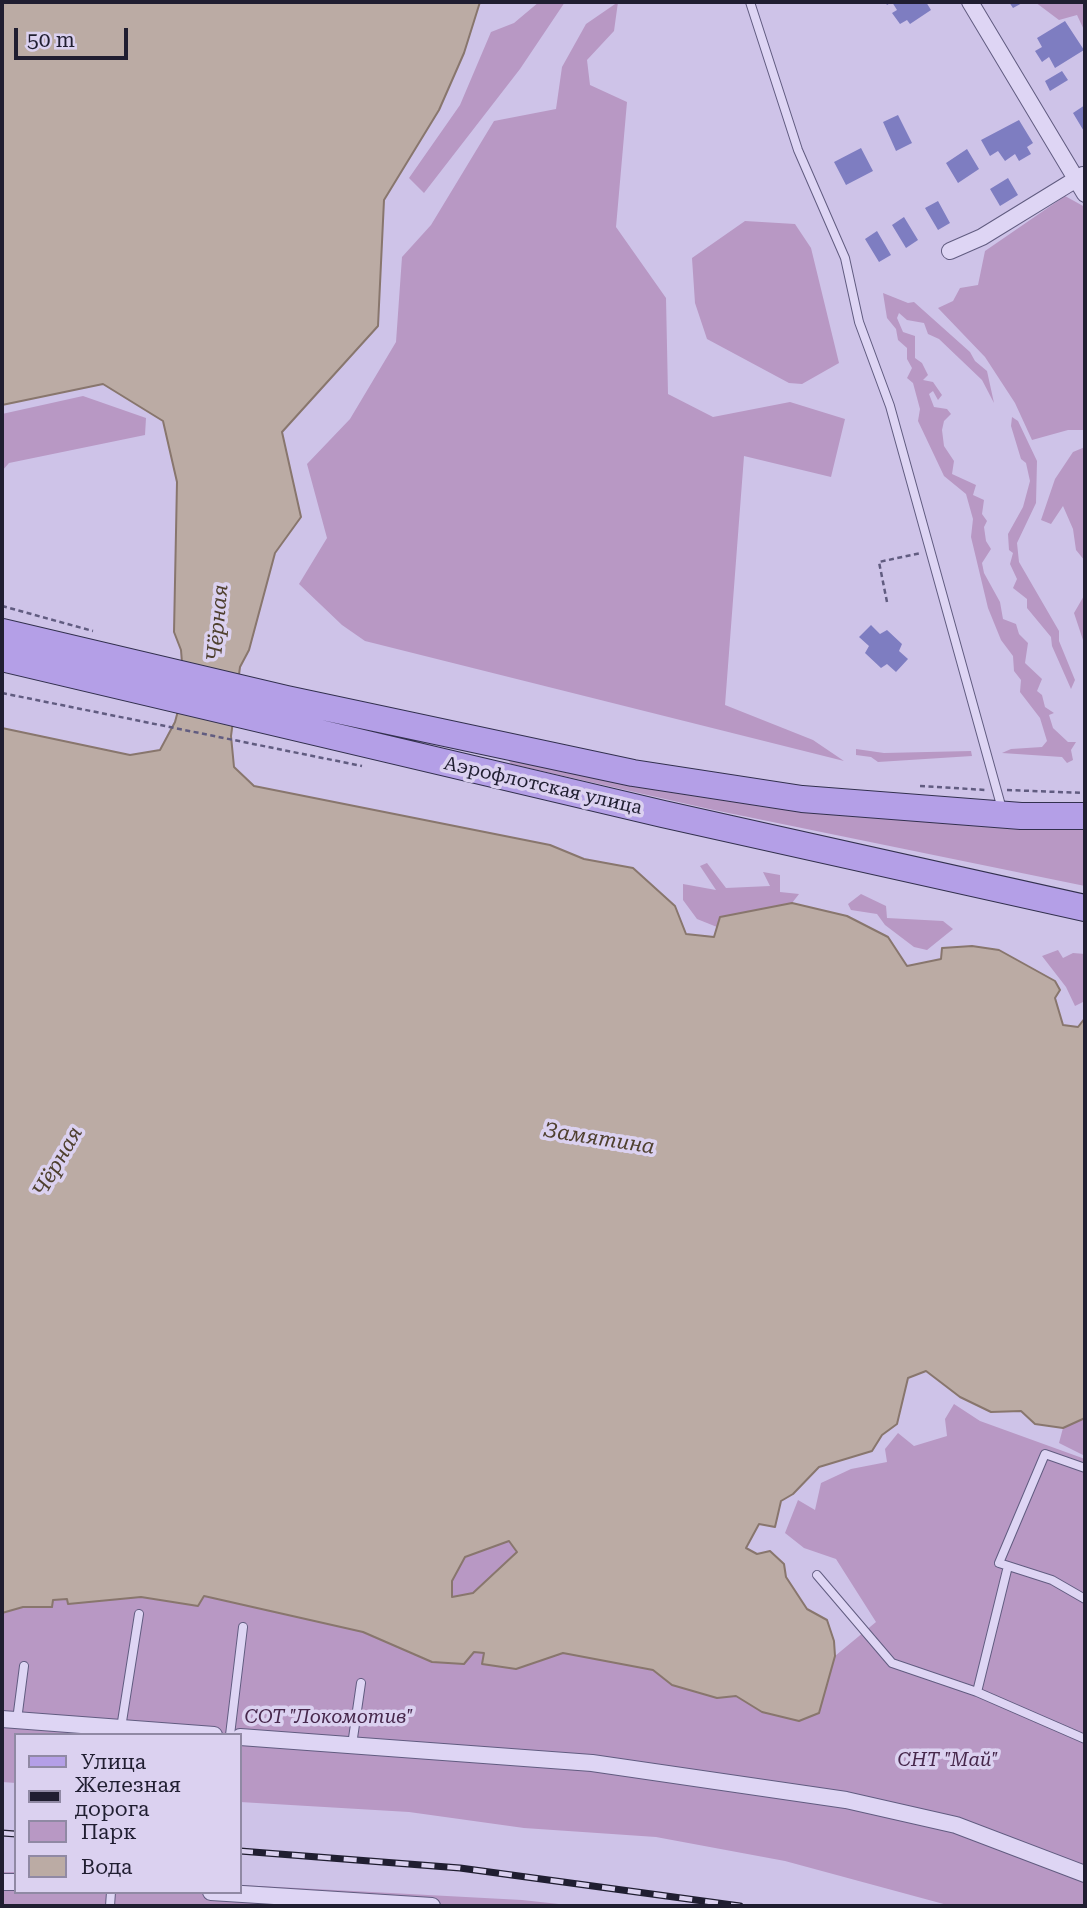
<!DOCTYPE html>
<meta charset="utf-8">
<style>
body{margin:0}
#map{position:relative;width:1087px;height:1908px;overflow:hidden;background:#cec3e8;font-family:"Roboto Serif",serif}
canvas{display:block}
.frame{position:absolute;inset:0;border:4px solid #201e31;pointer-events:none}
.legend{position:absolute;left:14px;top:1733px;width:228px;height:161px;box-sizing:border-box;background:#dbd1f0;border:2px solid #9089a4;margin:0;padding:9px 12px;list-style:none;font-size:21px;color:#201e31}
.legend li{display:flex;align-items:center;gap:14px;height:35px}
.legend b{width:35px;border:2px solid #9089a4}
.scale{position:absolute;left:14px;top:28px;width:114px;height:32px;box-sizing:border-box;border:4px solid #201e31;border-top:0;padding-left:9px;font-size:21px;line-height:24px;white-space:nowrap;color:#201e31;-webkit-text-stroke:5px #dbd1f0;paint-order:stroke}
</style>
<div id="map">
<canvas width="1087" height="1908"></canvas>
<div class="frame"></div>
<ul class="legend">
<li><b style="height:9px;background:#b49fe7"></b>Улица</li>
<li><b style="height:9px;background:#201e31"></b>Железная дорога</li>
<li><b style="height:19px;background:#b898c4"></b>Парк</li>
<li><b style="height:19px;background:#bbaba4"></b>Вода</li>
</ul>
<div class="scale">50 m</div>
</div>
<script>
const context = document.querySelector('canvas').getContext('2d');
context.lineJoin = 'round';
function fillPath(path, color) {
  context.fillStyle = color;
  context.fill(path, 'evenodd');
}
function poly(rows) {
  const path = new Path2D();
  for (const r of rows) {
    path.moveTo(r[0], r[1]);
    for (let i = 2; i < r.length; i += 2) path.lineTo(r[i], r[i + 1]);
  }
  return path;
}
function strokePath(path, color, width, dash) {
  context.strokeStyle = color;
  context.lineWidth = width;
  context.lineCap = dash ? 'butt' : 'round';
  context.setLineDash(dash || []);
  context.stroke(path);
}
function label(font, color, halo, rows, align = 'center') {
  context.font = font + ' "Roboto Serif",serif';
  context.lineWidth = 7;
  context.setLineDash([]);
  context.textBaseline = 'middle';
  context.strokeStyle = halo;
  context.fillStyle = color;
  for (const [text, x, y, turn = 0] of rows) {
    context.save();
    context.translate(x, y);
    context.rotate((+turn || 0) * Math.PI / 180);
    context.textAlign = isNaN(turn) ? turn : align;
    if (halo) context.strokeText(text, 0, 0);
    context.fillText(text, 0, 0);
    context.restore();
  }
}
const green = poly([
 [539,2,565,2,520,69,424,193,409,178,460,105,491,32,514,23],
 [618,2,614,31,587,60,590,85,627,102,616,227,666,298,668,394,713,417,790,402,845,419,831,477,744,456,725,705,813,740,844,761,365,641,342,625,299,584,327,538,307,464,350,419,396,342,402,257,431,225,494,121,556,109,562,67,586,24],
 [1035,2,1085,2,1085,32,1077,15,1059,20],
 [1065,196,1085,207,1085,430,1068,430,1032,440,1015,403,985,357,938,308,953,301,960,288,978,285,985,251],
 [745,221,795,224,811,248,839,363,802,384,789,383,707,339,695,303,692,258],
 [883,293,908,303,914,302,970,352,975,361,987,371,994,403,982,380,939,339,928,334,924,323,907,320,899,313,897,318,903,332,915,336,915,358,922,363,928,375,923,380,933,382,942,395,938,400,933,391,929,394,934,407,947,409,951,414,944,421,942,430,944,446,954,461,952,474,976,485,973,495,984,500,982,514,987,521,984,527,986,541,991,549,982,563,984,573,1000,602,1003,619,1016,624,1019,634,1028,643,1025,663,1042,679,1037,691,1042,695,1045,707,1054,713,1049,715,1053,728,1068,742,1076,742,1071,750,1073,760,1067,763,1062,757,1002,753,1011,749,1042,747,1047,741,1040,718,1020,692,1021,680,1014,671,1013,656,1001,640,988,608,971,537,973,519,966,494,944,476,918,421,920,409,913,383,907,378,912,368,907,359,907,348,898,340,896,329,887,318],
 [83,396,146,418,145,435,9,463,2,471,2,414],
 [1012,417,1018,421,1037,461,1036,503,1017,543,1019,562,1059,631,1059,641,1075,680,1071,689,1052,646,1051,637,1027,608,1027,599,1013,588,1017,579,1010,564,1013,553,1009,550,1008,534,1023,507,1030,481,1026,463,1021,459,1011,426],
 [1085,447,1085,561,1076,550,1073,529,1063,506,1051,524,1041,520,1055,479,1073,452],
 [1085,594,1085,646,1074,613],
 [856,749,884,753,971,751,972,756,878,762,871,757,856,755],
 [507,758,832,813,988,827,1085,829,1085,886,709,809,511,764],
 [707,863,726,888,770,886,763,872,780,875,780,892,799,894,792,903,720,917,717,927,697,919,683,900,683,884,716,890,700,866],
 [861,894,886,906,887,918,943,921,953,929,927,950,914,947,885,925,877,914,851,910,848,904],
 [1058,950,1063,958,1073,953,1085,954,1085,1001,1075,1006,1066,987,1042,956],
 [954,1404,980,1421,1085,1459,1085,1906,951,1906,785,1861,656,1837,524,1828,409,1812,240,1802,240,1735,16,1735,16,1783,2,1782,2,1613,23,1607,52,1607,53,1600,67,1599,69,1604,141,1597,198,1606,203,1595,363,1632,464,1664,474,1652,485,1653,482,1664,516,1669,563,1653,653,1670,672,1685,717,1698,736,1696,762,1712,819,1713,835,1656,876,1622,836,1559,804,1548,785,1533,798,1500,815,1510,821,1483,851,1469,887,1462,885,1449,898,1433,914,1446,947,1436,945,1419],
 [1085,1418,1085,1456,1059,1443,1063,1428],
 [510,1541,517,1553,473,1593,452,1597,452,1581,464,1557],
 [2,1872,16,1872,16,1892,240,1892,240,1885,522,1900,577,1906,2,1906]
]);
const water = poly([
 [2,2,480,2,464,53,439,110,384,200,378,326,282,432,301,517,275,553,249,650,240,667,231,736,234,767,254,786,550,845,584,859,633,868,675,906,686,934,714,937,720,917,792,903,847,916,888,937,907,966,941,959,942,948,972,946,999,950,1055,981,1060,990,1055,998,1063,1025,1078,1027,1085,1018,1085,1418,1063,1428,1035,1424,1021,1411,991,1412,960,1397,926,1371,908,1378,897,1424,882,1435,872,1451,819,1467,793,1494,781,1501,775,1527,759,1524,746,1548,757,1554,770,1551,784,1564,786,1577,807,1609,827,1620,834,1641,835,1656,819,1713,799,1721,762,1712,736,1696,717,1698,672,1685,653,1670,563,1653,516,1669,482,1664,484,1653,474,1652,464,1664,432,1662,363,1632,204,1596,198,1606,141,1597,68,1604,67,1599,53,1600,52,1607,23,1607,2,1613,2,728,130,755,160,750,175,722,184,688,181,650,174,632,177,482,163,421,103,384,2,405,2,2],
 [509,1541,517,1552,473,1593,452,1597,452,1581,465,1557,509,1541]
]);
const building = poly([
 [885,2,926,2,931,10,910,24,907,20,900,24,892,13,897,10,892,2,887,5],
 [1009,2,1024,2,1013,8],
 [1065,21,1084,50,1055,68,1049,57,1042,62,1035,51,1042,47,1037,38],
 [1062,71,1068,80,1050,91,1045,81],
 [1085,105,1085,133,1073,113],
 [898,115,912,143,896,151,883,122],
 [1019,120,1033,143,1027,147,1031,154,1019,161,1015,154,1005,161,998,151,990,156,981,140],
 [861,148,873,171,846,185,834,162],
 [967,149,979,169,958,183,946,163],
 [1008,178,1018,195,1000,206,990,189],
 [938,201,950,223,938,230,925,208],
 [904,217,918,240,906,248,892,225],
 [877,231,891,255,879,262,865,239],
 [871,625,880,634,887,630,902,644,899,651,908,659,896,672,887,664,881,668,865,653,869,646,859,637]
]);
const path = poly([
 [887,602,879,562,921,553],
 [2,606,93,631],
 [2,693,362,766],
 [920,786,986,790],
 [1007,790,1085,793]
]);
const service = poly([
 [750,2,798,150,845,258,859,322,890,406,1002,809],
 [1085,1468,1045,1454,999,1563,1052,1580,1085,1599],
 [817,1575,892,1663,977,1692,1085,1739],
 [977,1692,1008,1566],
 [17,1720,24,1666],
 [121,1728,139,1614],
 [230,1735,243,1627],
 [352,1745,361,1683],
 [110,1906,111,1892]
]);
const minor = poly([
 [970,2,1085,194],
 [950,251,982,237,1083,175],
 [2,1719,214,1735],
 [240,1737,592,1763,846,1800,956,1825,1085,1874],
 [2,1882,16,1882],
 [211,1892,432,1906]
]);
const primary = poly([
 [2,632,286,699,633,773,802,799,1021,816,1085,816],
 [2,658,663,814,1085,908]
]);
const rail = poly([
 [2,1833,16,1834],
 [240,1851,460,1868,740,1906]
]);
const streetNames = [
 ["Аэрофлотская улица",543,786,13]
];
const parkNames = [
 ["СОТ \"Локомотив\"",329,1717],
 ["СНТ \"Май\"",948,1760]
];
const waterNames = [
 ["Чёрная",218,623,-85],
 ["Замятина",599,1139,9],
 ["Чёрная",58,1162,-60]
];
fillPath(green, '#b898c4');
fillPath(water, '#bbaba4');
strokePath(water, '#88766d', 2);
fillPath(building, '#7e7dc1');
strokePath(service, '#615c80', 10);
strokePath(minor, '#615c80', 18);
strokePath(primary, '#32304e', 28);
strokePath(path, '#615c80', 2.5, [5, 3.5]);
strokePath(service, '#ded5f4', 8);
strokePath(minor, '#ded5f4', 16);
strokePath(primary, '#b49fe7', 26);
strokePath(rail, '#201e31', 7);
strokePath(rail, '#dbd1f0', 4.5, [13]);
label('19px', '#201e31', '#dbd1f0', streetNames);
label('italic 19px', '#46274b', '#dbd1f0', parkNames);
label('italic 21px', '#4f402f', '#dbd1f0', waterNames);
</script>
